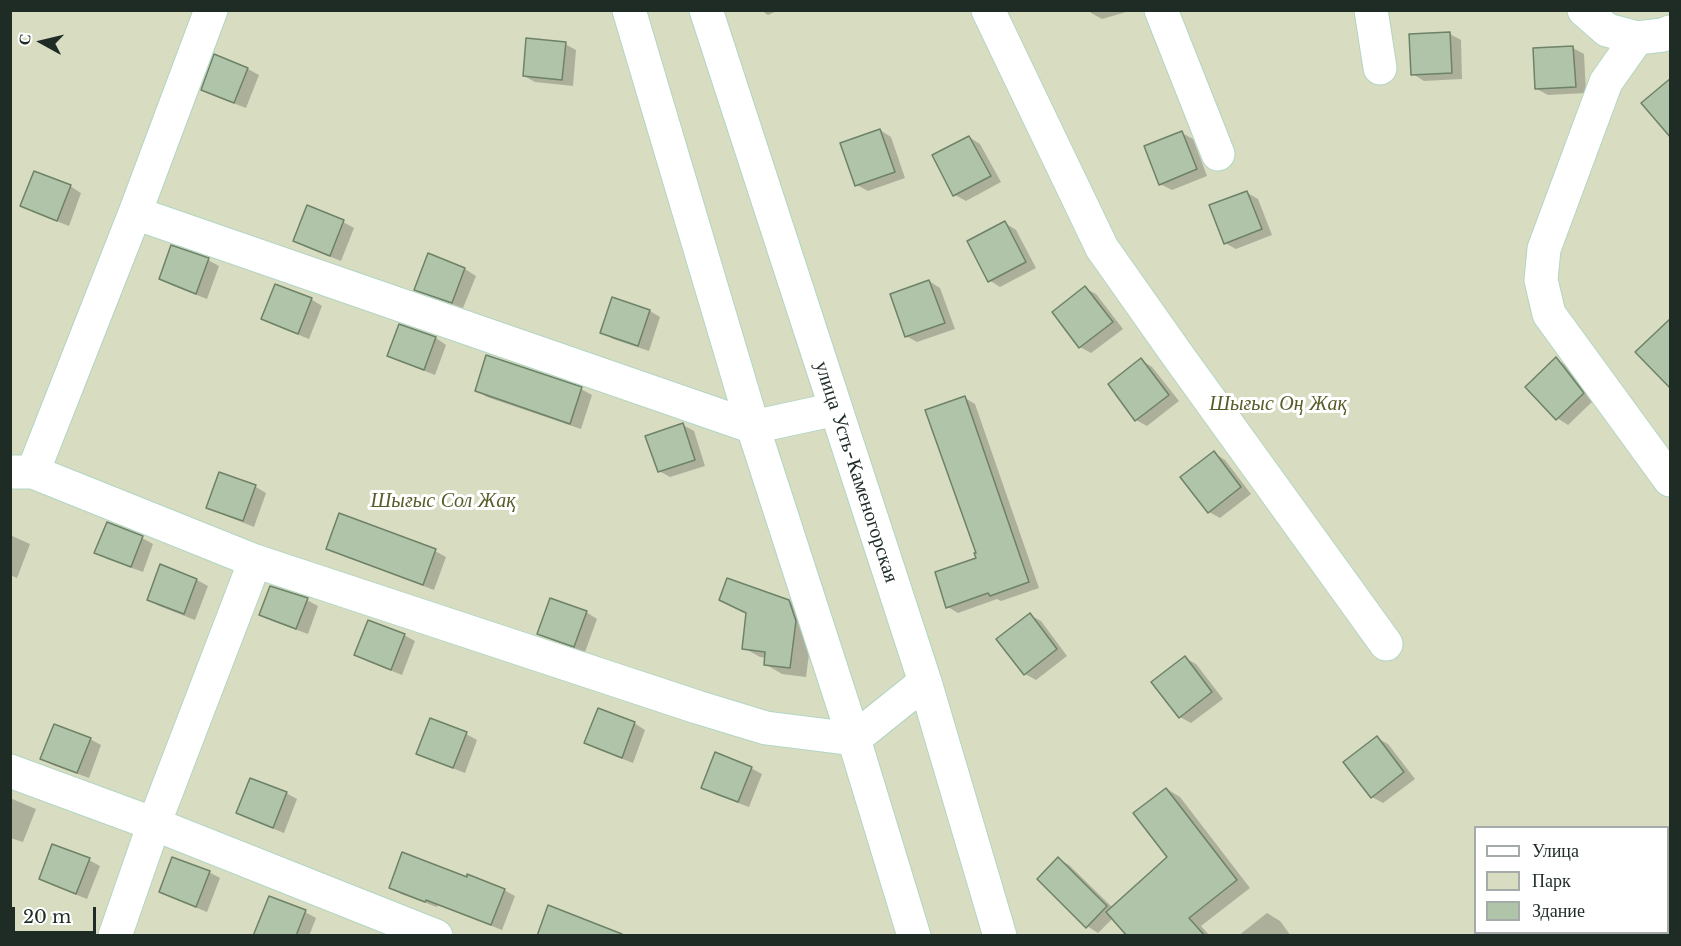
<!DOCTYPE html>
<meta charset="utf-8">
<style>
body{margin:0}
#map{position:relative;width:1681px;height:946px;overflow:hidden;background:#effef6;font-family:"Libre Baskerville",serif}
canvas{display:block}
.frame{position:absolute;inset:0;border:12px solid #1e2c25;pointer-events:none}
.legend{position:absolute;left:1474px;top:826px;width:195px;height:108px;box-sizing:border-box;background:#fff;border:2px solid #a5aba8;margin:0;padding:8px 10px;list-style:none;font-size:18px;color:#1e2c25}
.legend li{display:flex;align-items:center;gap:12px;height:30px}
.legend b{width:30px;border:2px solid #a5aba8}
.north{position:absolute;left:12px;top:12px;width:60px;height:60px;-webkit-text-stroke:4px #fff;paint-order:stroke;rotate:278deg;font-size:16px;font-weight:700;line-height:24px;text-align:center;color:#1e2c25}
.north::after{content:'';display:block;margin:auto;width:21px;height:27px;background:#1e2c25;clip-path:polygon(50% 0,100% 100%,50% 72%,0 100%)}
.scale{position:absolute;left:12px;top:907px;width:84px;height:27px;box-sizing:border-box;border:3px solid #1e2c25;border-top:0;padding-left:8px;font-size:18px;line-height:21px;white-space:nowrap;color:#1e2c25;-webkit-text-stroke:4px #fff;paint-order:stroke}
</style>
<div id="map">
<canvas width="1681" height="946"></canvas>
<div class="frame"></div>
<ul class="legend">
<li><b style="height:8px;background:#fff"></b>Улица</li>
<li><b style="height:16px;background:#d8dcc1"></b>Парк</li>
<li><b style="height:16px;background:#afc4a8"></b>Здание</li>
</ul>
<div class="north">С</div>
<div class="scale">20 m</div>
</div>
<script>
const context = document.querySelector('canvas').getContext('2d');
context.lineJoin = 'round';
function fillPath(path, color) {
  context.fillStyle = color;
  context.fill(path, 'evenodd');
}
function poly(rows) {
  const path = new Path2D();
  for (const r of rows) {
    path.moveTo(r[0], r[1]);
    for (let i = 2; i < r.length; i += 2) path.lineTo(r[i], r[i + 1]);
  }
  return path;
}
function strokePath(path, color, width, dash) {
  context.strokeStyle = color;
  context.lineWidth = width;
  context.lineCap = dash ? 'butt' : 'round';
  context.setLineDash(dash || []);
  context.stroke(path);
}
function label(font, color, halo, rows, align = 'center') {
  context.font = font + ' "Libre Baskerville",serif';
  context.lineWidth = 6;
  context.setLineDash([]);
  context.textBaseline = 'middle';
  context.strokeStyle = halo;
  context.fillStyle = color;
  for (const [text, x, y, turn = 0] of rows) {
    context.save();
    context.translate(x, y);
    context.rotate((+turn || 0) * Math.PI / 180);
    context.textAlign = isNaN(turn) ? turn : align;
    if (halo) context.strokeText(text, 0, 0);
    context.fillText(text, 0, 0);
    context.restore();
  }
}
const green = poly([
 [10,11,1670,11,1670,935,11,935],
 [1476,828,1668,828,1668,932,1476,932]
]);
const shadow = poly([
 [761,10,779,10,768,15],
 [1090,10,1133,10,1102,19,1091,13],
 [1450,34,1461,40,1462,79,1424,81,1413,74],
 [565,44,576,50,573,86,535,82,524,76],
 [1573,48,1584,54,1586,93,1548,95,1537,89],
 [215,56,248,69,259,75,246,108,214,96,203,89],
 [880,130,891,137,905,178,868,191,857,185],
 [1182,133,1193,139,1207,176,1172,190,1160,184],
 [969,137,980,144,1001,182,966,201,955,195],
 [70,186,81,193,69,226,33,212,22,205],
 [1246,192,1258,199,1272,235,1236,249,1225,243],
 [343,222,354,228,341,261,306,247,295,240],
 [1005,223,1016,230,1036,268,1000,287,989,280],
 [172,247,208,260,219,266,207,299,171,285,161,279],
 [429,255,465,269,476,276,463,308,427,295,416,289],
 [929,281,940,288,955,329,917,342,906,336],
 [1085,288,1096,294,1123,329,1091,353,1080,347],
 [311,299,322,306,309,339,274,325,263,319],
 [650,311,660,317,649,351,613,339,602,332],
 [400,326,436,338,446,345,435,375,399,361,388,355],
 [1556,359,1567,366,1594,400,1568,425,1557,418],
 [1141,360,1152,367,1179,401,1147,426,1136,420],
 [581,389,592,395,581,429,487,397,476,390],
 [965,398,975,404,1039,588,1001,601,997,599,958,613,948,607,978,559],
 [683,425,694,431,705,466,670,477,659,471],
 [1214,453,1225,460,1251,494,1220,518,1209,512],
 [220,474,256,487,266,493,254,527,219,513,208,507],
 [107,524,142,538,153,544,143,572,107,559,96,552],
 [10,535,30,544,17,578,10,575],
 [328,548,435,551,446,557,434,590,339,554],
 [161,566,197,580,208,586,195,620,159,606,148,600],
 [271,588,307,600,318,606,308,634,272,621,261,614],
 [789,601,806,611,812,631,806,677,782,674,765,664,766,658,760,657,744,648],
 [586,612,597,619,585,652,550,639,539,633],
 [1030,615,1041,621,1067,656,1036,680,1025,674],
 [404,635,415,641,402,675,367,661,356,655],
 [1185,658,1196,664,1223,699,1191,723,1180,717],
 [634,723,645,730,633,763,597,749,586,743],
 [466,734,477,740,465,773,429,759,418,753],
 [1377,738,1388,744,1415,779,1383,803,1372,797],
 [90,739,101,745,89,778,53,765,42,758],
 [751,768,762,774,749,807,714,794,703,787],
 [1167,789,1180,797,1250,888,1201,926,1210,936,1129,936,1113,918,1098,933,1087,926,1058,859,1069,865,1113,908,1169,857],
 [286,793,297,799,284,833,249,819,238,813],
 [10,798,36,809,23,842,10,838],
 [89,860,100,866,87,899,52,885,41,879],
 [209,872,220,878,207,912,172,898,161,892],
 [467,879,504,890,515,896,502,930,438,905,437,907,401,894,391,887],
 [305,912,316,918,309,936,265,936],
 [1267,913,1280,921,1291,936,1238,936]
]);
const building = poly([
 [1450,32,1452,73,1411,75,1409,34,1450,32],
 [526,38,566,42,562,80,523,76,526,38],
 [1573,46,1576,87,1535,89,1533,48,1573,46],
 [214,54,248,68,234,103,201,90,214,54],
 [1671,78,1671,138,1641,103,1671,78],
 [880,129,895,172,855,186,840,143,880,129],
 [1182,131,1197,169,1159,185,1144,146,1182,131],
 [969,136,991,176,953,196,932,155,969,136],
 [34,171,71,185,57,221,20,206,34,171],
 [1247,191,1262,229,1224,244,1209,205,1247,191],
 [307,205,344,220,330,256,293,241,307,205],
 [1005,221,1026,262,988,282,967,241,1005,221],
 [171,245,209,258,196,294,159,279,171,245],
 [428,253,465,268,452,303,414,290,428,253],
 [929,280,945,323,905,337,890,294,929,280],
 [275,284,312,298,298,334,261,319,275,284],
 [1085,286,1113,322,1079,348,1052,312,1085,286],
 [612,297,650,310,638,346,600,333,612,297],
 [1671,318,1671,389,1635,352,1671,318],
 [399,324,436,337,424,370,387,356,399,324],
 [486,355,582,387,570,424,475,391,486,355],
 [1556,357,1584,393,1556,420,1525,387,1556,357],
 [1141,358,1169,395,1135,421,1108,384,1141,358],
 [965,396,1029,582,990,596,988,593,946,608,935,572,976,558,974,553,976,553,925,410,965,396],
 [683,423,695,460,658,472,645,436,683,423],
 [1214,451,1241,487,1208,513,1180,477,1214,451],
 [219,472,256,485,243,521,206,508,219,472],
 [339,513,436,549,423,585,326,549,339,513],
 [107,522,143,536,131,567,94,553,107,522],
 [160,564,197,579,184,614,147,600,160,564],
 [727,578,789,600,796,621,790,668,764,665,765,652,742,649,746,613,719,600,727,578],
 [270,586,308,598,296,629,259,615,270,586],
 [550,598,587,611,574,647,537,634,550,598],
 [1030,613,1057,649,1024,675,996,639,1030,613],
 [368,620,405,634,391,670,354,655,368,620],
 [1185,656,1212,692,1179,718,1151,682,1185,656],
 [598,708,635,722,622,758,584,743,598,708],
 [430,718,467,732,453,768,416,754,430,718],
 [54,724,91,738,77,773,40,759,54,724],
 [1377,736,1404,772,1371,798,1343,762,1377,736],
 [715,752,752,767,738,802,701,788,715,752],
 [250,778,287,792,273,828,236,813,250,778],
 [1166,788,1237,880,1189,918,1205,936,1127,936,1106,912,1167,857,1133,813,1166,788],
 [52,844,90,858,76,894,39,879,52,844],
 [402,852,467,877,467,874,505,889,491,925,426,900,425,902,389,888,402,852],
 [172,857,210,871,196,907,159,892,172,857],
 [1058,857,1107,906,1086,928,1037,879,1058,857],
 [269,896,306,910,296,936,253,936,269,896],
 [548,905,622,934,622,936,537,936,548,905]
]);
const minor = poly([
 [211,10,135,213,753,427,836,409],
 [629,10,753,427,854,739,914,936],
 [706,10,925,682,1000,936],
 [988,10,1102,248,1176,353,1386,644],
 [1161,10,1218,154],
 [1371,10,1380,68],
 [1584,10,1607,30,1637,38,1663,35,1670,32],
 [1637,38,1606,82,1544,249,1541,280,1549,314,1670,480],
 [10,472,33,472,255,561,697,707,766,728,854,739,925,682],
 [33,472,135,213],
 [10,771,154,824,436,936],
 [115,936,154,824,255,561]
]);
const parkNames = [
 ["Шығыс Оң Жақ",1278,404],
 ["Шығыс Сол Жақ",443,501]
];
const streetNames = [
 ["улица Усть-Каменогорская",856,472,72]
];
fillPath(green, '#d8dcc1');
fillPath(shadow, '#0003');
fillPath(building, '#afc4a8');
strokePath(building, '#6d8266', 1.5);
strokePath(minor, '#b1d6c3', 35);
strokePath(minor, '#fff', 33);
label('italic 20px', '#585c28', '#fff', parkNames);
label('20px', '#1e2c25', '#fff', streetNames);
</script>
